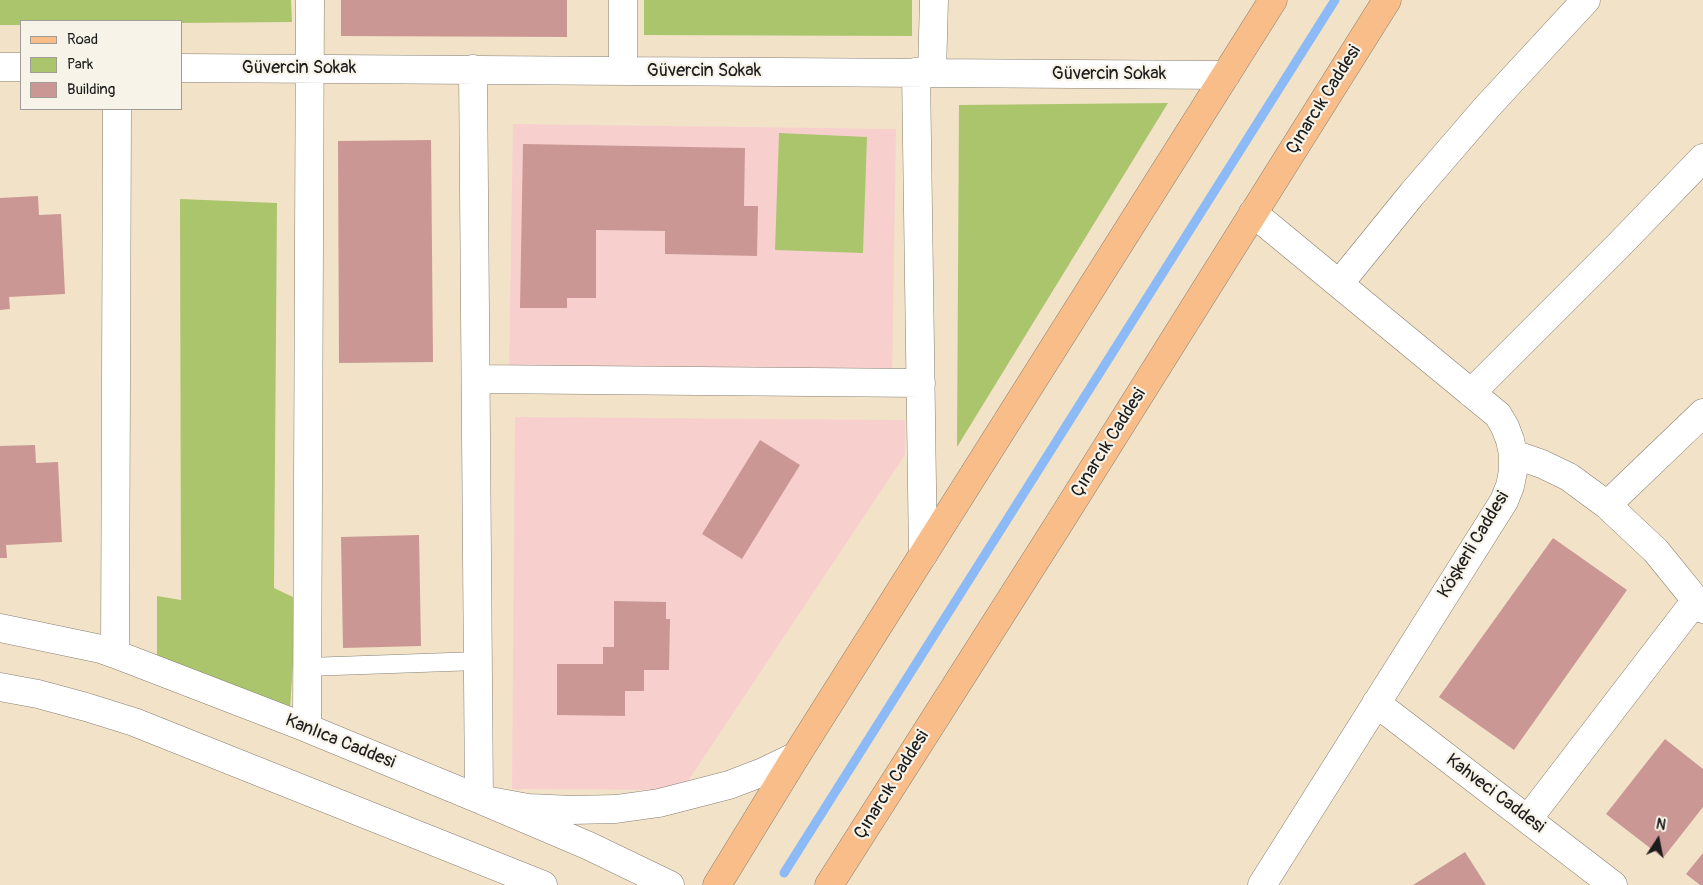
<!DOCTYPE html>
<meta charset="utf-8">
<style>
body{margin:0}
#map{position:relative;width:1703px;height:885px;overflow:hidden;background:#f2e2c8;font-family:Pangolin,sans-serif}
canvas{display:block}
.legend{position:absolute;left:20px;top:20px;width:162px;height:90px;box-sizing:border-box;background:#f7f3e8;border:1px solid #9f9d96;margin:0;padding:6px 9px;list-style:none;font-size:15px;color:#1c1c1c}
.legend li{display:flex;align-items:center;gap:10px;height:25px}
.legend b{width:25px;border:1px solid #9f9d96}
.north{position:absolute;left:1633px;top:815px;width:50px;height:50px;-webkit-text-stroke:4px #f7f3e8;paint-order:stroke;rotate:11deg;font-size:14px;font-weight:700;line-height:20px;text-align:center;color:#1c1c1c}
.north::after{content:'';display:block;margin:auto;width:18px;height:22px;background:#1c1c1c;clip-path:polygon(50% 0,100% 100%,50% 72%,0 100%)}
</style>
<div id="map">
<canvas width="1703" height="885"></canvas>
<ul class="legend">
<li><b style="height:6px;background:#f8bd89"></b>Road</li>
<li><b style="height:14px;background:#abc56c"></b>Park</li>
<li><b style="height:14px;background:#ca9795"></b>Building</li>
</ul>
<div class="north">N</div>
</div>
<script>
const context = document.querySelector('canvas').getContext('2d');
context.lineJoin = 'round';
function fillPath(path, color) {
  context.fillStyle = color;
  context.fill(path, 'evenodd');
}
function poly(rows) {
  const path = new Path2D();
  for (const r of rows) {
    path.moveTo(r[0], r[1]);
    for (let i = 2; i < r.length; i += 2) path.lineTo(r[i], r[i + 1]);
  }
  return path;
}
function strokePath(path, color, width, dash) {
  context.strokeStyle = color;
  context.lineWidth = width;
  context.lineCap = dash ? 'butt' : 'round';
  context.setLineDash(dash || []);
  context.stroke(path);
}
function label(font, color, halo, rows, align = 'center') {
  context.font = font + ' Pangolin,sans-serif';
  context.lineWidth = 4.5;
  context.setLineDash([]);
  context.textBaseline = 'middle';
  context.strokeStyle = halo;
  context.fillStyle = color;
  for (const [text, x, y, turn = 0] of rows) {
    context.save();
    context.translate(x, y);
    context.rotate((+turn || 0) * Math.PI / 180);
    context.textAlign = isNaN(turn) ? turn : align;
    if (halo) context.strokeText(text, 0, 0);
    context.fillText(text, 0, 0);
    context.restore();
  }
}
const built = poly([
 [513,124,896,129,892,382,509,376],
 [515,417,905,420,905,455,682,790,512,789]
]);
const green = poly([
 [0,0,291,0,292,22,181,23,181,21,21,21,21,25,0,25],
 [644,0,912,0,912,36,644,35],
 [1168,103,957,447,959,105],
 [779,133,867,137,863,253,775,250],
 [180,199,277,203,274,588,297,599,290,710,157,662,157,596,181,600]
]);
const stream = poly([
 [784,873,1335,0]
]);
const building = poly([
 [341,0,567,0,567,37,341,36],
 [431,140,433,362,339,363,338,141],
 [523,144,745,148,744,206,758,206,757,256,665,254,665,231,596,230,596,298,567,298,567,308,520,308],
 [38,196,39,215,61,214,65,294,9,297,10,309,0,310,0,198],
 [760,440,800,465,742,559,702,534],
 [35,445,36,463,58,462,62,542,6,545,7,558,0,558,0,446],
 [419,535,421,646,343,648,341,537],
 [1553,538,1627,590,1514,750,1439,697],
 [614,601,666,602,666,619,670,619,669,670,644,670,644,691,625,691,625,716,557,715,557,664,603,664,603,647,614,647],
 [1665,739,1703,769,1703,807,1663,858,1606,814],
 [1465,852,1486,885,1413,885],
 [1703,853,1703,885,1700,885,1686,874]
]);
const service = poly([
 [307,667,478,661]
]);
const minor = poly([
 [0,67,21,67],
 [181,68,1226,75],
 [473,69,479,799,528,808,572,810,616,809,659,803,729,785,763,772,796,756],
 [623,70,623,0],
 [916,72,923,555],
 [932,73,934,0],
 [1253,213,1498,415,1505,427,1510,440,1513,454,1513,471,1510,486,1504,501,1262,885],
 [1339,284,1412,194,1487,107,1586,0],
 [476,379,921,383],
 [1471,393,1620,244,1703,158],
 [1513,454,1542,464,1569,477,1607,505,1656,551,1703,609],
 [1607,505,1703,413],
 [0,628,101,649,115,654,307,728,479,799,589,846,670,885],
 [115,654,117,109],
 [0,687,38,694,86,707,134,722,543,885],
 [1376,703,1613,885],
 [307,728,310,0],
 [1528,819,1696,600]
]);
const primary = poly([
 [717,885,796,756,1273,0],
 [829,885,1058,525,1387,0]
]);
const streetNames = [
 ["Güvercin Sokak",299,68],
 ["Güvercin Sokak",704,71],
 ["Güvercin Sokak",1109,74],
 ["Çınarcık Caddesi",1324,100,-58],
 ["Çınarcık Caddesi",1109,443,-58],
 ["Köşkerli Caddesi",1474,545,-59],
 ["Kanlıca Caddesi",340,742,22],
 ["Çınarcık Caddesi",892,785,-58],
 ["Kahveci Caddesi",1495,794,37]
];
fillPath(built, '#f7d0ce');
fillPath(green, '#abc56c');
strokePath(stream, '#8bbaf7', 9);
fillPath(building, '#ca9795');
strokePath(service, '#877f72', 19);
strokePath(minor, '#877f72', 29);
strokePath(primary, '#877f72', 29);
strokePath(service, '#fff', 18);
strokePath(minor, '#fff', 28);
strokePath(primary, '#f8bd89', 28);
label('18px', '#1c1c1c', '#f7f3e8', streetNames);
</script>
